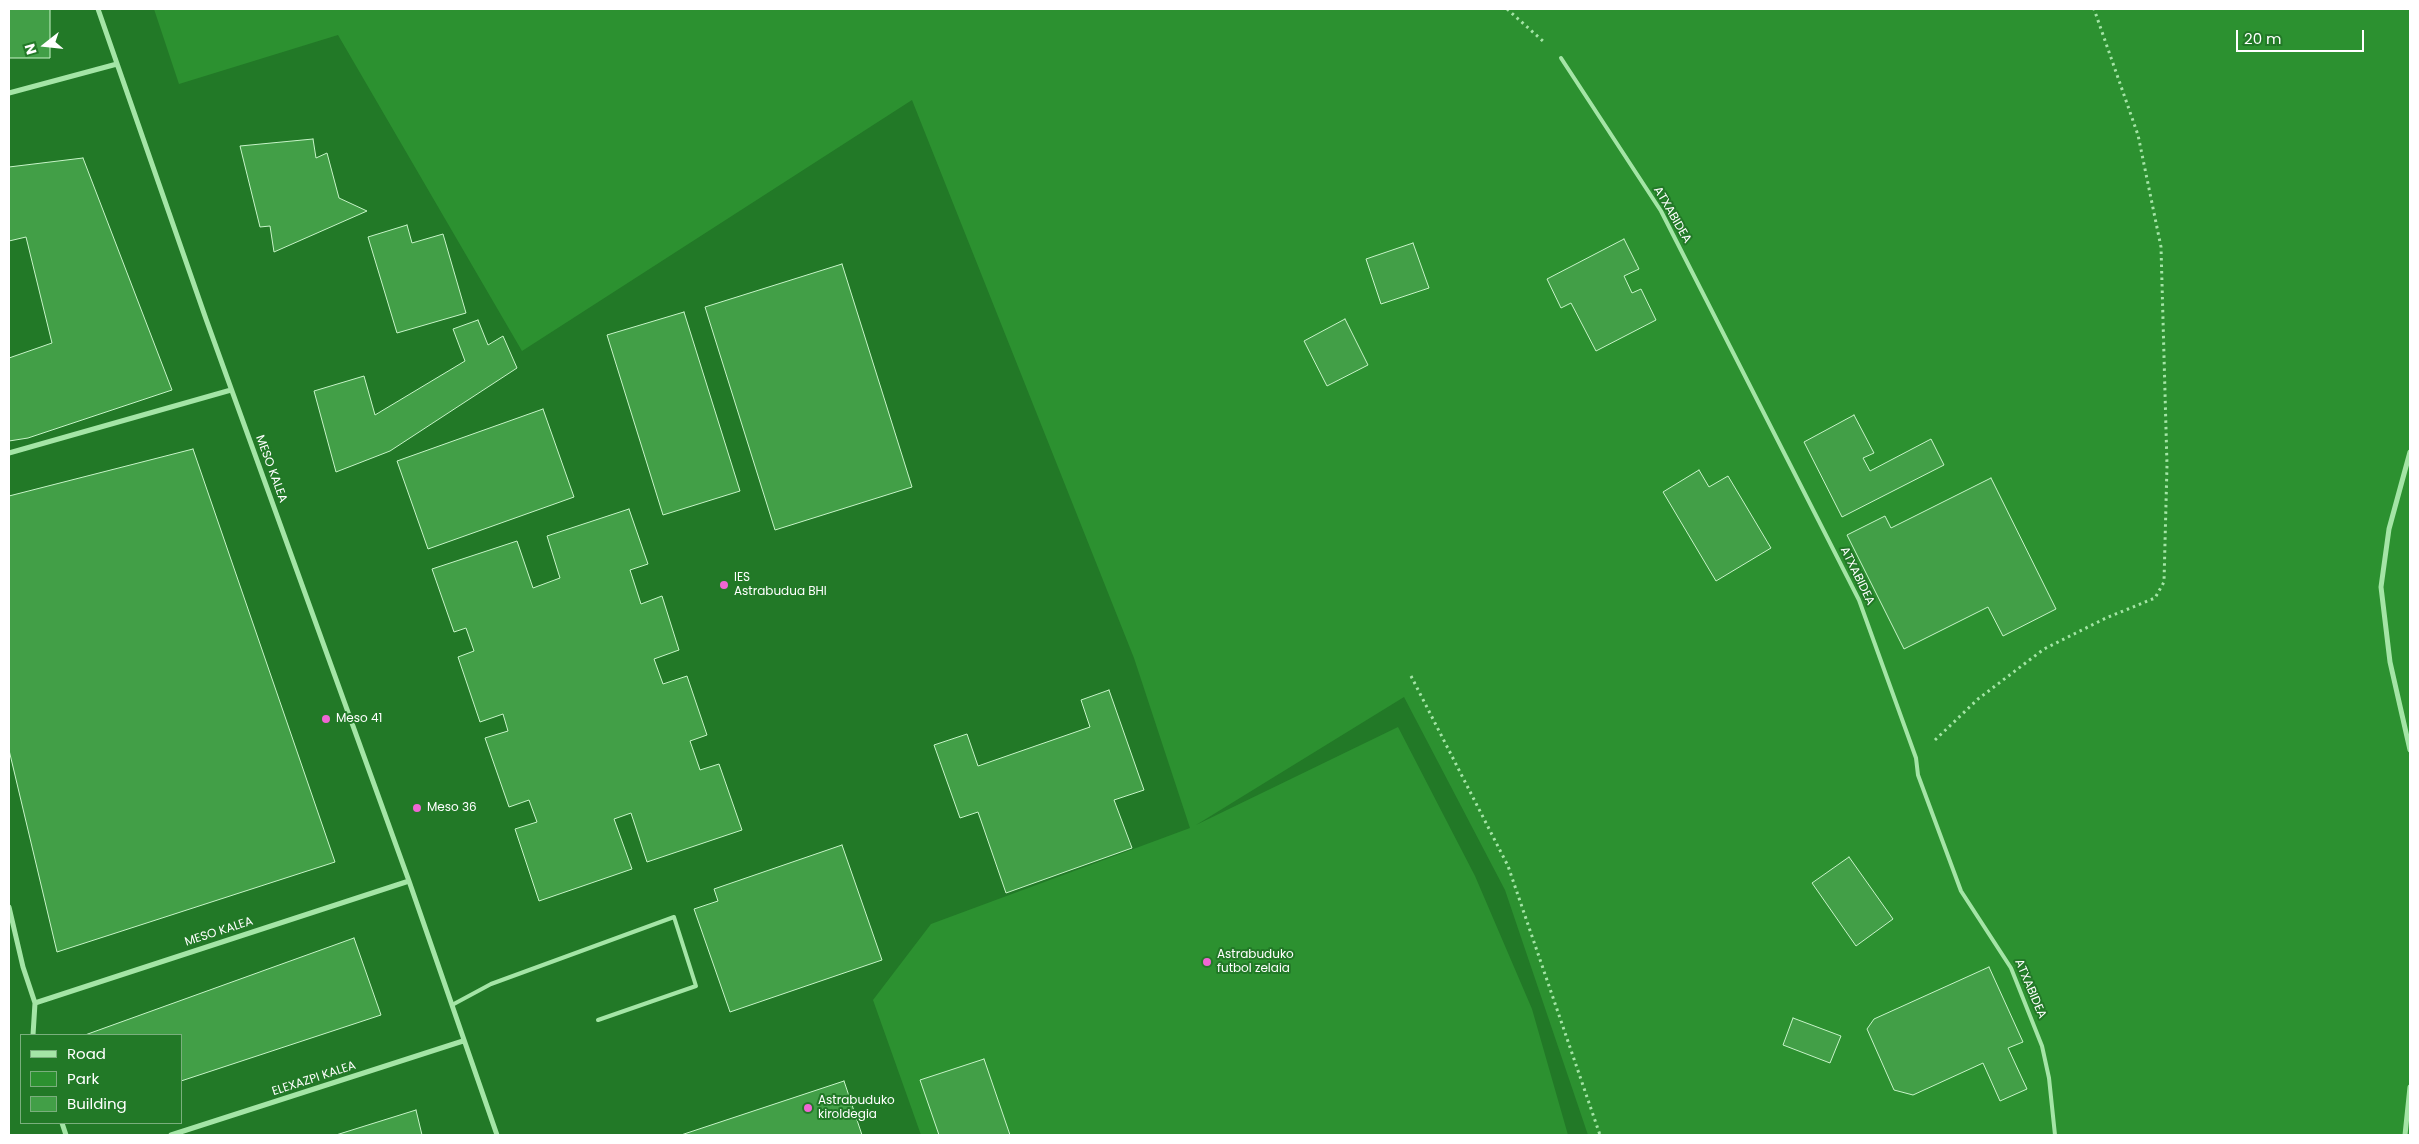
<!DOCTYPE html>
<style>
body{margin:0}
#map{position:relative;width:2419px;height:1144px;overflow:hidden;background:#227927;font-family:Poppins,sans-serif}
canvas{display:block}
.frame{position:absolute;inset:0;border:10px solid #fff;pointer-events:none}
.legend{position:absolute;left:20px;top:1034px;width:162px;height:90px;box-sizing:border-box;background:#227927;border:1px solid #7aaf7d;margin:0;padding:6px 9px;list-style:none;font-size:15px;color:#fff}
.legend li{display:flex;align-items:center;gap:10px;height:25px}
.legend b{width:25px;border:1px solid #7aaf7d}
.north{position:absolute;left:20px;top:20px;width:50px;height:50px;-webkit-text-stroke:4px #227927;paint-order:stroke;rotate:254deg;font-size:14px;font-weight:700;line-height:20px;text-align:center;color:#fff}
.north::after{content:'';display:block;margin:auto;width:18px;height:22px;background:#fff;clip-path:polygon(50% 0,100% 100%,50% 72%,0 100%)}
.scale{position:absolute;left:2236px;top:30px;width:128px;height:22px;box-sizing:border-box;border:2px solid #fff;border-top:0;padding-left:6px;font-size:15px;line-height:18px;white-space:nowrap;color:#fff;-webkit-text-stroke:4px #227927;paint-order:stroke}
</style>
<div id="map">
<canvas width="2419" height="1144"></canvas>
<div class="frame"></div>
<ul class="legend">
<li><b style="height:6px;background:#a4e5a6"></b>Road</li>
<li><b style="height:14px;background:#2c9130"></b>Park</li>
<li><b style="height:14px;background:#429f47"></b>Building</li>
</ul>
<div class="north">N</div>
<div class="scale">20 m</div>
</div>
<script>
const context = document.querySelector('canvas').getContext('2d');
context.lineJoin = 'round';
function fillPath(path, color) {
  context.fillStyle = color;
  context.fill(path, 'evenodd');
}
function poly(rows) {
  const path = new Path2D();
  for (const r of rows) {
    path.moveTo(r[0], r[1]);
    for (let i = 2; i < r.length; i += 2) path.lineTo(r[i], r[i + 1]);
  }
  return path;
}
function strokePath(path, color, width, dash) {
  context.strokeStyle = color;
  context.lineWidth = width;
  context.lineCap = dash ? 'butt' : 'round';
  context.setLineDash(dash || []);
  context.stroke(path);
}
function label(font, color, halo, rows, align = 'center') {
  context.font = font + ' Poppins,sans-serif';
  context.lineWidth = 4;
  context.setLineDash([]);
  context.textBaseline = 'middle';
  context.strokeStyle = halo;
  context.fillStyle = color;
  for (const [text, x, y, turn = 0] of rows) {
    context.save();
    context.translate(x, y);
    context.rotate((+turn || 0) * Math.PI / 180);
    context.textAlign = isNaN(turn) ? turn : align;
    if (halo) context.strokeText(text, 0, 0);
    context.fillText(text, 0, 0);
    context.restore();
  }
}
const green = poly([
 [154,9,2410,9,2410,1135,1588,1135,1505,890,1404,697,1196,825,1398,727,1475,876,1532,1009,1568,1135,921,1135,873,1000,931,924,1190,828,1134,658,912,100,522,351,338,35,179,84]
]);
const building = poly([
 [9,9,50,9,50,58,9,58,9,9],
 [313,139,316,158,327,153,339,198,367,211,274,252,270,226,260,227,240,146,313,139],
 [83,158,172,390,28,438,9,441,9,358,52,343,26,237,9,241,9,167,83,158],
 [407,225,412,243,443,234,466,313,397,333,368,237,407,225],
 [1624,239,1639,269,1624,276,1632,293,1641,289,1656,320,1596,351,1571,303,1561,308,1547,279,1624,239],
 [1413,243,1429,288,1381,304,1366,259,1413,243],
 [842,264,912,487,775,530,705,307,842,264],
 [684,312,740,491,663,515,607,335,684,312],
 [1345,319,1368,365,1327,386,1304,341,1345,319],
 [478,320,488,345,503,336,517,368,390,451,336,472,314,391,364,376,375,415,465,361,453,329,478,320],
 [543,409,574,497,428,549,397,461,543,409],
 [1854,415,1874,453,1863,458,1870,471,1931,439,1944,465,1842,517,1804,442,1854,415],
 [193,449,335,862,57,952,9,750,9,496,193,449],
 [1699,470,1709,487,1728,476,1771,548,1716,581,1663,492,1699,470],
 [1991,478,2056,609,2003,636,1988,607,1904,649,1847,535,1885,516,1891,528,1991,478],
 [629,509,648,564,630,570,641,604,662,596,679,650,654,659,663,684,687,676,707,735,690,741,700,770,719,764,742,830,647,862,631,813,614,819,632,869,539,901,515,829,537,822,529,800,509,807,485,738,508,731,503,714,480,722,458,657,474,651,466,628,454,632,432,569,517,541,533,588,560,578,547,536,629,509],
 [1109,690,1144,790,1114,800,1132,848,1006,893,978,812,960,818,934,745,967,734,978,766,1090,727,1081,700,1109,690],
 [842,845,882,960,730,1012,694,909,718,901,714,889,842,845],
 [1849,857,1893,919,1856,946,1812,883,1849,857],
 [354,938,381,1015,181,1081,181,1035,85,1035,354,938],
 [1989,967,2023,1042,2008,1048,2027,1089,2000,1101,1983,1063,1913,1095,1894,1090,1867,1029,1874,1019,1989,967],
 [1793,1018,1841,1036,1830,1063,1783,1045,1793,1018],
 [984,1059,1010,1135,939,1135,920,1080,984,1059],
 [844,1081,862,1135,681,1135,844,1081],
 [416,1110,422,1135,336,1135,416,1110]
]);
const path = poly([
 [1507,9,1544,42],
 [1411,676,1508,866,1600,1135],
 [1935,740,1978,699,2044,649,2106,618,2155,598,2164,582,2167,465,2161,247,2138,135,2094,9]
]);
const lane = poly([
 [1561,58,1661,211,1859,600,1916,758,1918,775,1961,891,2011,968,2042,1046,2049,1078,2055,1135],
 [452,1005,491,984,674,917,696,986,598,1020]
]);
const street = poly([
 [98,9,206,319,409,881,497,1135],
 [9,93,117,64],
 [2410,452,2389,529,2381,587,2390,662,2410,750],
 [9,453,231,390],
 [9,907,23,967,35,1003,33,1035],
 [35,1003,409,881],
 [62,1123,66,1135],
 [171,1135,463,1041],
 [2405,1135,2410,1087]
]);
const markers = [
 [724,585,5,"#f066d4"],
 [326,719,5,"#f066d4"],
 [417,808,5,"#f066d4"],
 [1207,962,5,"#f066d4"],
 [808,1108,5,"#f066d4"]
];
const streetNames = [
 ["ATXABIDEA",1672,215,60],
 ["MESO KALEA",271,469,70],
 ["ATXABIDEA",1857,576,64],
 ["MESO KALEA",219,932,-18],
 ["ATXABIDEA",2030,989,67],
 ["ELEXAZPI KALEA",314,1079,-18]
];
const poiNames = [
 ["IES",734,578],
 ["Astrabudua BHI",734,592],
 ["Meso 41",336,719],
 ["Meso 36",427,808],
 ["Astrabuduko",1217,955],
 ["futbol zelaia",1217,969],
 ["Astrabuduko",818,1101],
 ["kiroldegia",818,1115]
];
fillPath(green, '#2c9130');
fillPath(building, '#429f47');
strokePath(building, '#c7f4c8', 1);
strokePath(path, '#a4e5a6', 3, [2.5, 4]);
strokePath(lane, '#a4e5a6', 4);
strokePath(street, '#a4e5a6', 5);
for (const [x, y, r, color] of markers) {
  const dot = new Path2D();
  dot.arc(x, y, r, 0, 2 * Math.PI);
  context.fillStyle = color;
  context.fill(dot);
  strokePath(dot, '#227927', 2);
}
label('12px', '#fff', '#227927', streetNames);
label('12px', '#fff', '#227927', poiNames, 'left');
</script>
